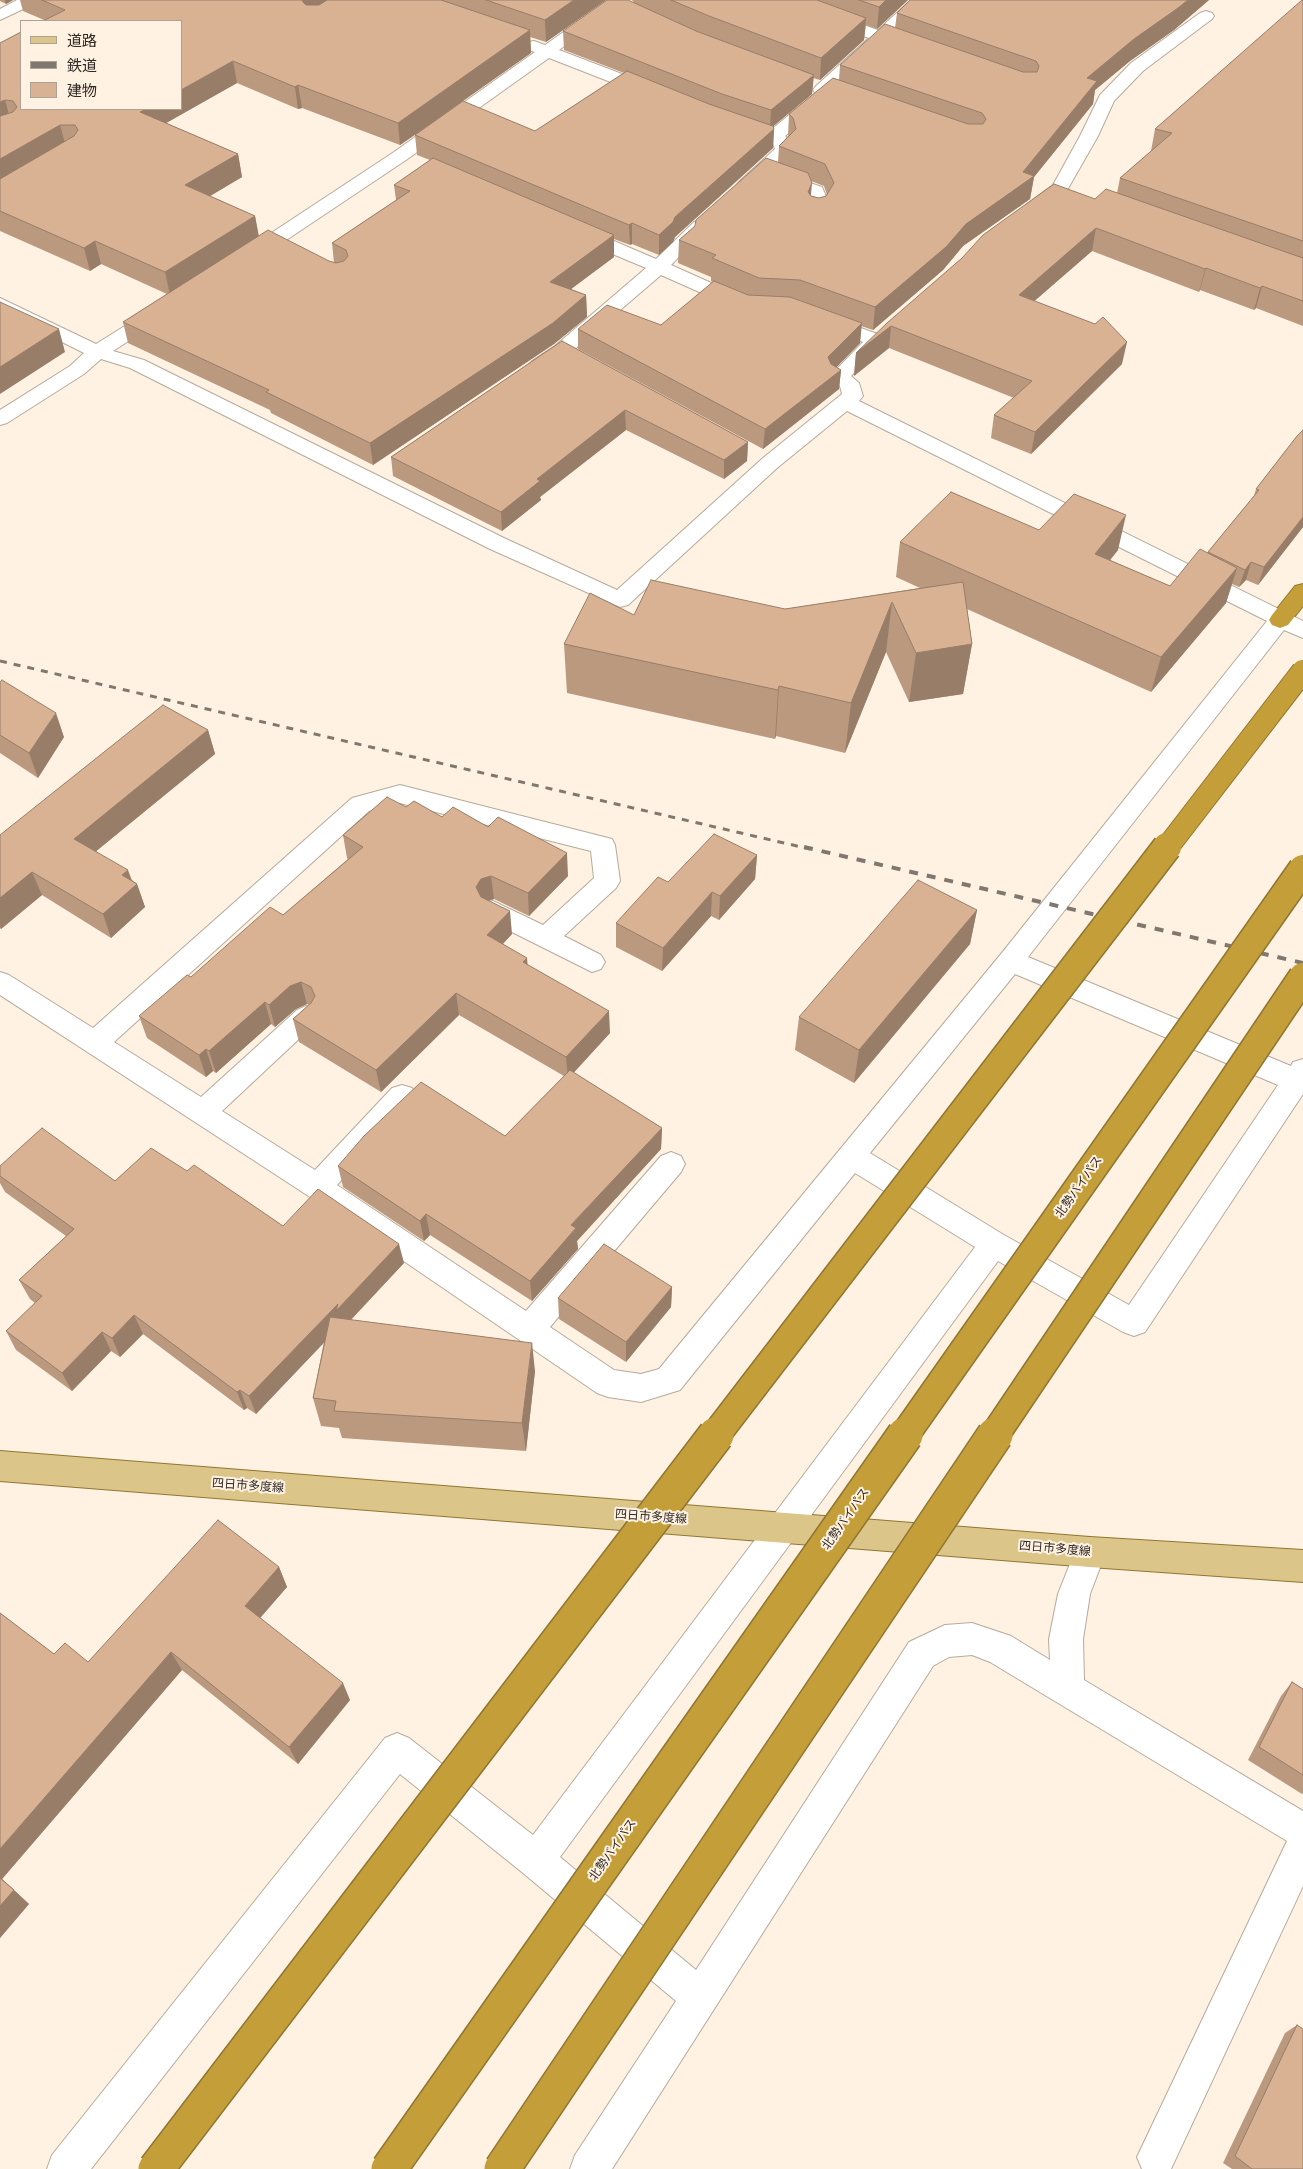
<!DOCTYPE html>
<meta charset="utf-8">
<style>
body{margin:0}
#map{position:relative;width:1303px;height:2169px;overflow:hidden;background:#fff2e2;font-family:"Fira Sans Condensed","Noto Sans JP",sans-serif}
canvas{display:block}
.legend{position:absolute;left:20px;top:20px;width:162px;height:90px;box-sizing:border-box;background:#fff2e2;border:1px solid #aca296;margin:0;padding:6px 9px;list-style:none;font-size:15px;color:#2f2a24}
.legend li{display:flex;align-items:center;gap:10px;height:25px}
.legend b{width:25px;border:1px solid #aca296}
</style>
<div id="map">
<canvas width="1303" height="2169"></canvas>
<ul class="legend">
<li><b style="height:6px;background:#dcc588"></b>道路</li>
<li><b style="height:6px;background:#80786e"></b>鉄道</li>
<li><b style="height:14px;background:#d9b294"></b>建物</li>
</ul>
</div>
<script>
const context = document.querySelector('canvas').getContext('2d');
context.lineJoin = 'round';
function poly(rows) {
  const path = new Path2D();
  for (const r of rows) {
    path.moveTo(r[0], r[1]);
    for (let i = 2; i < r.length; i += 2) path.lineTo(r[i], r[i + 1]);
  }
  return path;
}
function strokePath(path, color, width, dash) {
  context.strokeStyle = color;
  context.lineWidth = width;
  context.lineCap = dash ? 'butt' : 'round';
  context.setLineDash(dash || []);
  context.stroke(path);
}
function fillPath(path, color) {
  context.fillStyle = color;
  context.fill(path, 'evenodd');
}
function label(font, color, halo, rows, align = 'center') {
  context.font = font + ' "Fira Sans Condensed","Noto Sans JP",sans-serif';
  context.lineWidth = 4;
  context.setLineDash([]);
  context.textBaseline = 'middle';
  context.strokeStyle = halo;
  context.fillStyle = color;
  for (const [text, x, y, turn = 0] of rows) {
    context.save();
    context.translate(x, y);
    context.rotate((+turn || 0) * Math.PI / 180);
    context.textAlign = isNaN(turn) ? turn : align;
    if (halo) context.strokeText(text, 0, 0);
    context.fillText(text, 0, 0);
    context.restore();
  }
}
const street = poly([
 [17,0,38,0,36,3,0,20,0,9,17,0],
 [609,0,627,0,559,50,656,87,659,91,656,95,644,95,549,58,406,160,255,261,248,263,241,261,239,257,241,253,394,152,535,52,528,50,526,46,528,42,534,41,545,45,609,0],
 [767,0,790,0,878,30,911,0,928,0,891,35,916,43,918,47,916,51,910,52,883,43,828,94,822,95,816,94,813,90,816,86,869,38,769,3,767,0],
 [1206,11,1212,13,1214,16,1212,19,1143,71,1114,101,1098,136,1066,192,1038,213,1032,214,1026,213,1023,209,1026,205,1053,185,1080,136,1100,95,1131,63,1200,13,1206,11],
 [817,96,823,97,826,101,823,105,785,136,790,141,793,150,790,154,752,189,746,190,740,189,737,185,740,181,775,149,773,144,766,142,763,138,766,134,811,97,817,96],
 [777,172,822,187,830,206,823,218,817,219,811,218,808,214,812,206,808,194,771,181,768,177,771,173,777,172],
 [701,220,708,222,710,226,671,265,747,299,750,303,747,307,740,309,733,307,661,275,569,354,546,369,539,371,532,369,529,365,532,361,555,346,646,268,572,237,570,233,572,229,579,227,586,229,656,259,694,222,701,220],
 [0,298,96,344,152,309,159,307,166,309,169,313,166,317,113,351,144,360,506,539,617,590,763,458,842,394,840,386,831,382,828,378,863,342,818,325,815,321,818,317,825,315,883,336,886,340,851,376,859,383,863,396,859,401,1303,621,1303,638,1284,630,1028,957,1291,1066,1293,1062,1303,1059,1303,1094,1145,1332,1134,1336,1123,1332,998,1261,560,1857,696,1970,909,1642,945,1625,972,1623,1011,1636,1050,1660,1049,1639,1058,1594,1079,1541,1090,1537,1101,1541,1106,1552,1090,1594,1083,1639,1084,1680,1303,1811,1303,1886,1171,2169,1142,2169,1137,2157,1287,1841,990,1662,972,1655,949,1657,933,1666,612,2169,570,2169,575,2155,676,2001,523,1873,400,1774,91,2169,47,2169,52,2155,385,1738,397,1733,409,1738,533,1835,975,1247,855,1173,680,1390,641,1402,608,1397,597,1393,307,1195,0,995,0,972,9,975,93,1028,352,798,400,785,612,839,615,845,620,881,616,888,564,936,601,955,605,962,601,969,592,972,484,918,480,911,484,904,493,901,543,925,594,878,591,851,400,803,369,811,114,1042,201,1097,297,1010,306,1006,315,1010,319,1017,315,1024,222,1111,315,1170,392,1088,402,1085,412,1088,416,1096,412,1104,337,1185,526,1311,661,1156,671,1152,681,1156,685,1164,681,1172,550,1327,614,1370,641,1374,659,1369,1001,954,1267,621,847,411,777,468,628,605,620,607,490,549,130,368,101,359,84,374,7,423,0,425,0,410,70,366,84,353,0,311,0,298],
 [1015,974,1278,1085,1129,1305,1004,1235,870,1153,1015,974]
]);
const primary = poly([
 [0,1451,1090,1537,1303,1550,1303,1582,1090,1567,0,1481,0,1451]
]);
const highway = poly([
 [1303,584,1303,606,1288,625,1280,628,1272,625,1269,620,1272,615,1295,586,1303,584]
]);
const railFar1 = poly([
 [0,661,810,849]
]);
const rail = poly([
 [804,847,1303,963]
]);
const highwayBridgeFar2 = poly([
 [1166,849,1303,671]
]);
const highwayBridgeFar1 = poly([
 [715,1436,1167,847],
 [904,1436,1303,869],
 [994,1436,1303,977]
]);
const highwayBridge = poly([
 [156,2169,716,1435],
 [389,2169,905,1435],
 [502,2169,995,1435]
]);
const wall = poly([
 [0,0,13,0,6,4,0,1],
 [20,0,606,0,546,42,530,37,531,53,456,106,535,131,624,73,564,50,563,31,635,4,632,0,908,0,877,29,866,25,864,40,820,80,813,78,812,94,773,126,774,129,773,148,675,237,673,242,659,255,632,244,630,245,614,239,614,257,571,289,586,295,587,317,554,344,373,465,271,413,270,410,128,343,123,322,167,294,101,264,90,271,0,231,0,43,44,20,23,11],
 [237,83,298,109,302,108,400,145,415,135,417,155,430,160,394,185,396,200,332,243,334,263,259,236,255,216,210,196,242,177,238,154,166,123],
 [910,0,1209,0,1174,30,1130,61,1095,90,1093,104,1034,177,1030,199,963,246,943,270,873,330,861,326,860,343,836,367,841,370,839,389,763,449,578,349,578,329,661,325,713,282,711,281,711,277,678,263,679,240,778,162,779,146,788,136,789,114,839,80,840,65,895,28,897,13],
 [811,181,824,186,827,195,826,196,819,198,811,196],
 [1303,0,1303,326,1256,308,1254,310,1200,290,1199,292,1092,251,1034,301,1122,364,1031,454,991,438,994,415,1014,398,889,348,854,376,856,353,962,258,1095,199,1117,193,1120,178,1151,151,1155,129],
 [562,341,748,442,747,461,724,479,626,430,540,497,541,500,502,531,393,476,391,457],
 [1297,436,1303,527,1258,585,1246,580,1239,587,1232,584,1226,603,1151,692,967,609,972,644,963,694,909,702,886,652,845,753,776,736,775,739,567,693,564,644,634,615,785,609,920,588,896,577,900,542,1039,530,1118,550,1110,560,1170,586,1207,553,1254,496,1256,489],
 [0,682,64,737,38,778,0,753],
 [208,730,215,754,96,851,132,880,137,884,145,907,111,938,42,895,1,929,0,928,0,835],
 [406,807,442,817,568,876,529,916,494,899,489,901,512,934,503,944,610,1033,573,1073,662,1128,661,1149,577,1241,578,1249,532,1301,430,1235,424,1241,343,1187,338,1166,505,1136,564,1076,459,1015,381,1092,299,1042,293,1019,309,1005,307,1004,296,1009,275,1027,271,1024,216,1073,213,1071,206,1077,147,1038,139,1016,191,977,283,915,348,859,347,858,343,835],
 [757,855,755,879,719,920,711,916,662,971,616,947,616,923,668,882],
 [977,910,970,944,854,1083,795,1050,799,1017],
 [0,1166,115,1181,187,1171,283,1226,404,1263,351,1320,535,1371,526,1451,342,1438,339,1428,321,1426,313,1398,324,1342,256,1414,247,1408,244,1410,143,1334,120,1357,111,1351,72,1391,16,1350,6,1331,35,1303,30,1299,19,1280,66,1236,5,1192,0,1183],
 [672,1287,671,1307,626,1362,559,1319,558,1298],
 [279,1567,287,1587,260,1618,350,1700,298,1764,182,1670,2,1879,29,1904,0,1938,0,1613,54,1654,88,1662],
 [1292,1682,1303,1689,1303,1793,1302,1794,1248,1760,1281,1696],
 [1297,2025,1303,2169,1232,2169,1223,2163,1285,2033]
]);
const shadedWall = poly([
 [5,0,13,0,6,4],
 [303,0,338,0,308,17,302,1],
 [574,0,606,0,546,42,545,20],
 [886,0,908,0,877,29,879,7],
 [1188,0,1209,0,1174,30,1130,61,1095,90,1093,104,1034,177,1030,199,963,246,943,270,873,330,875,307,1023,172,1087,78,1134,39],
 [866,18,864,40,820,80,821,58],
 [530,30,531,53,400,145,398,123],
 [233,61,237,83,145,135,140,112,147,109,181,109,181,90],
 [814,75,812,94,770,129,771,110],
 [298,85,302,108,298,109,295,87],
 [5,100,11,122,0,126,0,102],
 [60,125,66,147,0,186,0,159],
 [774,129,773,148,675,237,673,242,659,255,659,235,675,217],
 [238,154,242,177,190,208,185,185],
 [812,183,810,206,808,192],
 [255,216,259,239,170,295,165,272],
 [632,223,632,244,630,245,629,225],
 [1096,228,1092,251,1015,318,1019,295],
 [614,235,614,257,551,304,550,282],
 [95,241,101,264,90,271,84,248],
 [1206,268,1200,290,1199,292,1205,269],
 [1262,286,1256,308,1254,310,1260,288],
 [586,295,587,317,554,344,373,465,370,443],
 [862,323,860,343,827,377,828,357],
 [891,326,889,348,854,376,856,353],
 [59,329,65,352,0,394,0,367],
 [1127,342,1122,364,1031,454,1035,432],
 [841,370,839,389,763,449,765,429],
 [625,410,626,430,540,497,541,500,502,531,501,512,537,479],
 [748,442,747,461,724,479,724,460],
 [1126,515,1118,550,1087,589,1095,554],
 [1303,517,1303,527,1258,585,1264,567],
 [1251,562,1246,580,1239,587,1245,570],
 [1237,568,1226,603,1151,692,1161,657],
 [892,602,886,652,845,753,851,703],
 [972,644,963,694,909,702,916,653],
 [779,686,776,736,775,739,778,690],
 [56,713,64,737,38,778,29,753],
 [208,730,215,754,83,862,74,839],
 [567,853,568,876,529,916,528,893],
 [757,855,755,879,719,920,720,896],
 [128,870,134,886,137,884,145,907,111,938,103,914,122,875],
 [32,872,42,895,1,929,0,926,0,898],
 [491,876,494,899,483,902,476,887,481,879],
 [712,892,711,916,662,971,663,948],
 [977,910,970,944,854,1083,859,1050],
 [510,911,512,934,489,958,487,935],
 [527,958,529,980,523,962],
 [301,982,307,1004,296,1009,275,1027,269,1005,290,986],
 [456,993,459,1015,381,1092,376,1070],
 [265,1002,271,1024,216,1073,209,1051],
 [609,1011,610,1033,568,1079,566,1057],
 [206,1049,213,1071,206,1077,199,1055],
 [662,1128,661,1149,577,1241,578,1249,532,1301,530,1281,571,1225],
 [426,1214,430,1235,424,1241,420,1221],
 [399,1244,404,1263,341,1330,340,1326,256,1414,249,1396,338,1304],
 [672,1287,671,1307,626,1362,626,1342],
 [134,1315,143,1334,120,1357,112,1338],
 [102,1332,111,1351,72,1391,62,1373],
 [532,1343,535,1371,526,1451,522,1423],
 [240,1390,247,1408,244,1410,237,1392],
 [279,1567,287,1587,254,1625,245,1606],
 [171,1652,182,1670,2,1879,29,1904,0,1938,0,1849],
 [343,1683,350,1700,298,1764,289,1747]
]);
const building = poly([
 [42,0,303,0,302,1,306,5,319,5,327,0,441,0,530,30,398,123,298,85,295,87,233,61,181,90,181,21,43,21,65,10,42,0],
 [486,0,574,0,545,20,486,0],
 [607,0,628,0,696,31,814,75,771,110,722,94,563,31,607,0],
 [671,0,817,0,866,18,821,58,709,16,671,0],
 [859,0,886,0,879,7,859,0],
 [910,0,1188,0,1178,8,1134,39,1087,78,1097,81,1023,172,1034,176,966,224,946,247,875,307,800,280,759,278,712,258,716,255,679,240,695,226,696,220,766,158,808,173,812,183,808,192,811,196,819,198,826,196,834,183,825,164,779,146,796,129,793,118,789,114,833,78,968,124,983,124,986,119,982,113,840,65,885,24,1023,72,1037,72,1039,66,1036,61,897,13,910,0],
 [1302,0,1303,0,1303,241,1120,178,1172,133,1155,129,1302,0],
 [21,32,21,109,147,109,140,112,238,154,185,185,255,216,165,272,95,241,84,248,0,211,0,179,74,136,78,130,75,125,60,125,0,159,0,116,13,112,17,107,13,101,5,100,0,102,0,43,21,32],
 [627,71,709,104,773,126,774,129,675,217,673,222,659,235,632,223,629,225,415,135,463,101,535,131,627,71],
 [433,158,614,235,550,282,586,295,553,323,370,443,266,392,269,390,123,322,268,230,329,261,336,263,344,261,348,256,346,250,332,243,410,191,394,185,433,158],
 [1054,184,1095,199,1106,189,1300,257,1303,258,1303,301,1262,286,1260,288,1206,268,1205,269,1096,228,1019,295,1095,324,1103,317,1127,342,1035,432,994,415,1032,381,891,326,856,353,887,323,962,258,983,235,1054,184],
 [714,281,748,295,790,297,862,323,828,357,831,364,841,370,765,429,578,329,607,305,661,325,714,281],
 [0,302,59,329,0,367,0,302],
 [562,341,748,442,724,460,625,410,537,479,540,481,501,512,391,457,562,341],
 [1303,430,1303,517,1264,567,1251,562,1245,570,1208,552,1259,490,1256,489,1297,436,1303,430],
 [951,492,1039,530,1074,494,1126,515,1095,554,1170,586,1200,549,1237,568,1161,657,900,542,951,492],
 [651,580,785,609,963,582,972,644,916,653,892,602,851,703,779,686,778,690,564,644,590,593,634,615,651,580],
 [2,680,56,713,29,753,0,735,0,682,2,680],
 [163,705,208,730,74,839,128,870,122,875,137,884,103,914,32,872,0,898,0,835,163,705],
 [387,797,406,807,414,801,442,817,453,807,488,827,498,817,567,853,528,893,491,876,481,879,476,887,481,897,510,911,487,935,527,958,523,962,609,1011,566,1057,456,993,376,1070,293,1019,311,1003,315,996,311,987,301,982,290,986,269,1005,265,1002,209,1051,206,1049,199,1055,139,1016,187,975,191,977,270,907,283,915,363,847,343,835,387,797],
 [714,834,757,855,720,896,712,892,663,948,616,923,658,877,668,882,714,834],
 [918,880,977,910,859,1050,799,1017,918,880],
 [570,1070,662,1128,571,1225,576,1228,530,1281,426,1214,420,1221,338,1166,364,1136,421,1082,505,1136,570,1070],
 [42,1128,115,1181,151,1148,187,1171,194,1165,283,1226,318,1189,399,1244,336,1311,338,1304,249,1396,240,1390,237,1392,134,1315,112,1338,102,1332,62,1373,6,1331,42,1296,19,1280,74,1229,0,1176,0,1166,42,1128],
 [604,1244,672,1287,626,1342,558,1298,604,1244],
 [330,1317,532,1343,522,1423,334,1411,336,1401,313,1398,330,1317],
 [218,1520,279,1567,245,1606,343,1683,289,1747,171,1652,0,1849,0,1613,54,1654,65,1643,88,1662,218,1520],
 [1292,1682,1303,1689,1303,1775,1259,1747,1292,1682],
 [0,1878,14,1890,0,1906,0,1878],
 [1297,2025,1303,2029,1303,2169,1252,2169,1235,2156,1297,2025]
]);
const streetNames = [
 ["北勢バイパス",1079,1187,-55],
 ["四日市多度線",248,1486,4],
 ["四日市多度線",651,1517,4],
 ["北勢バイパス",846,1519,-55],
 ["四日市多度線",1055,1549,5],
 ["北勢バイパス",613,1850,-55]
];
strokePath(street, '#b6aa9b', 2);
strokePath(primary, '#907632', 2);
strokePath(highway, '#907632', 2);
fillPath(street, '#fff');
fillPath(primary, '#dcc588');
fillPath(highway, '#c49f39');
strokePath(railFar1, '#80786e', 3, [7, 7]);
strokePath(rail, '#80786e', 4, [9, 9]);
strokePath(highwayBridgeFar2, '#907632', 24, []);
strokePath(highwayBridgeFar1, '#907632', 31, []);
strokePath(highwayBridge, '#907632', 38, []);
strokePath(highwayBridgeFar2, '#c49f39', 22);
strokePath(highwayBridgeFar1, '#c49f39', 28);
strokePath(highwayBridge, '#c49f39', 35);
fillPath(wall, '#bb997f');
fillPath(shadedWall, '#987d68');
fillPath(building, '#d9b294');
strokePath(building, '#987d68', 1);
label('12px', '#2f2a24', '#fff2e2', streetNames);
</script>
